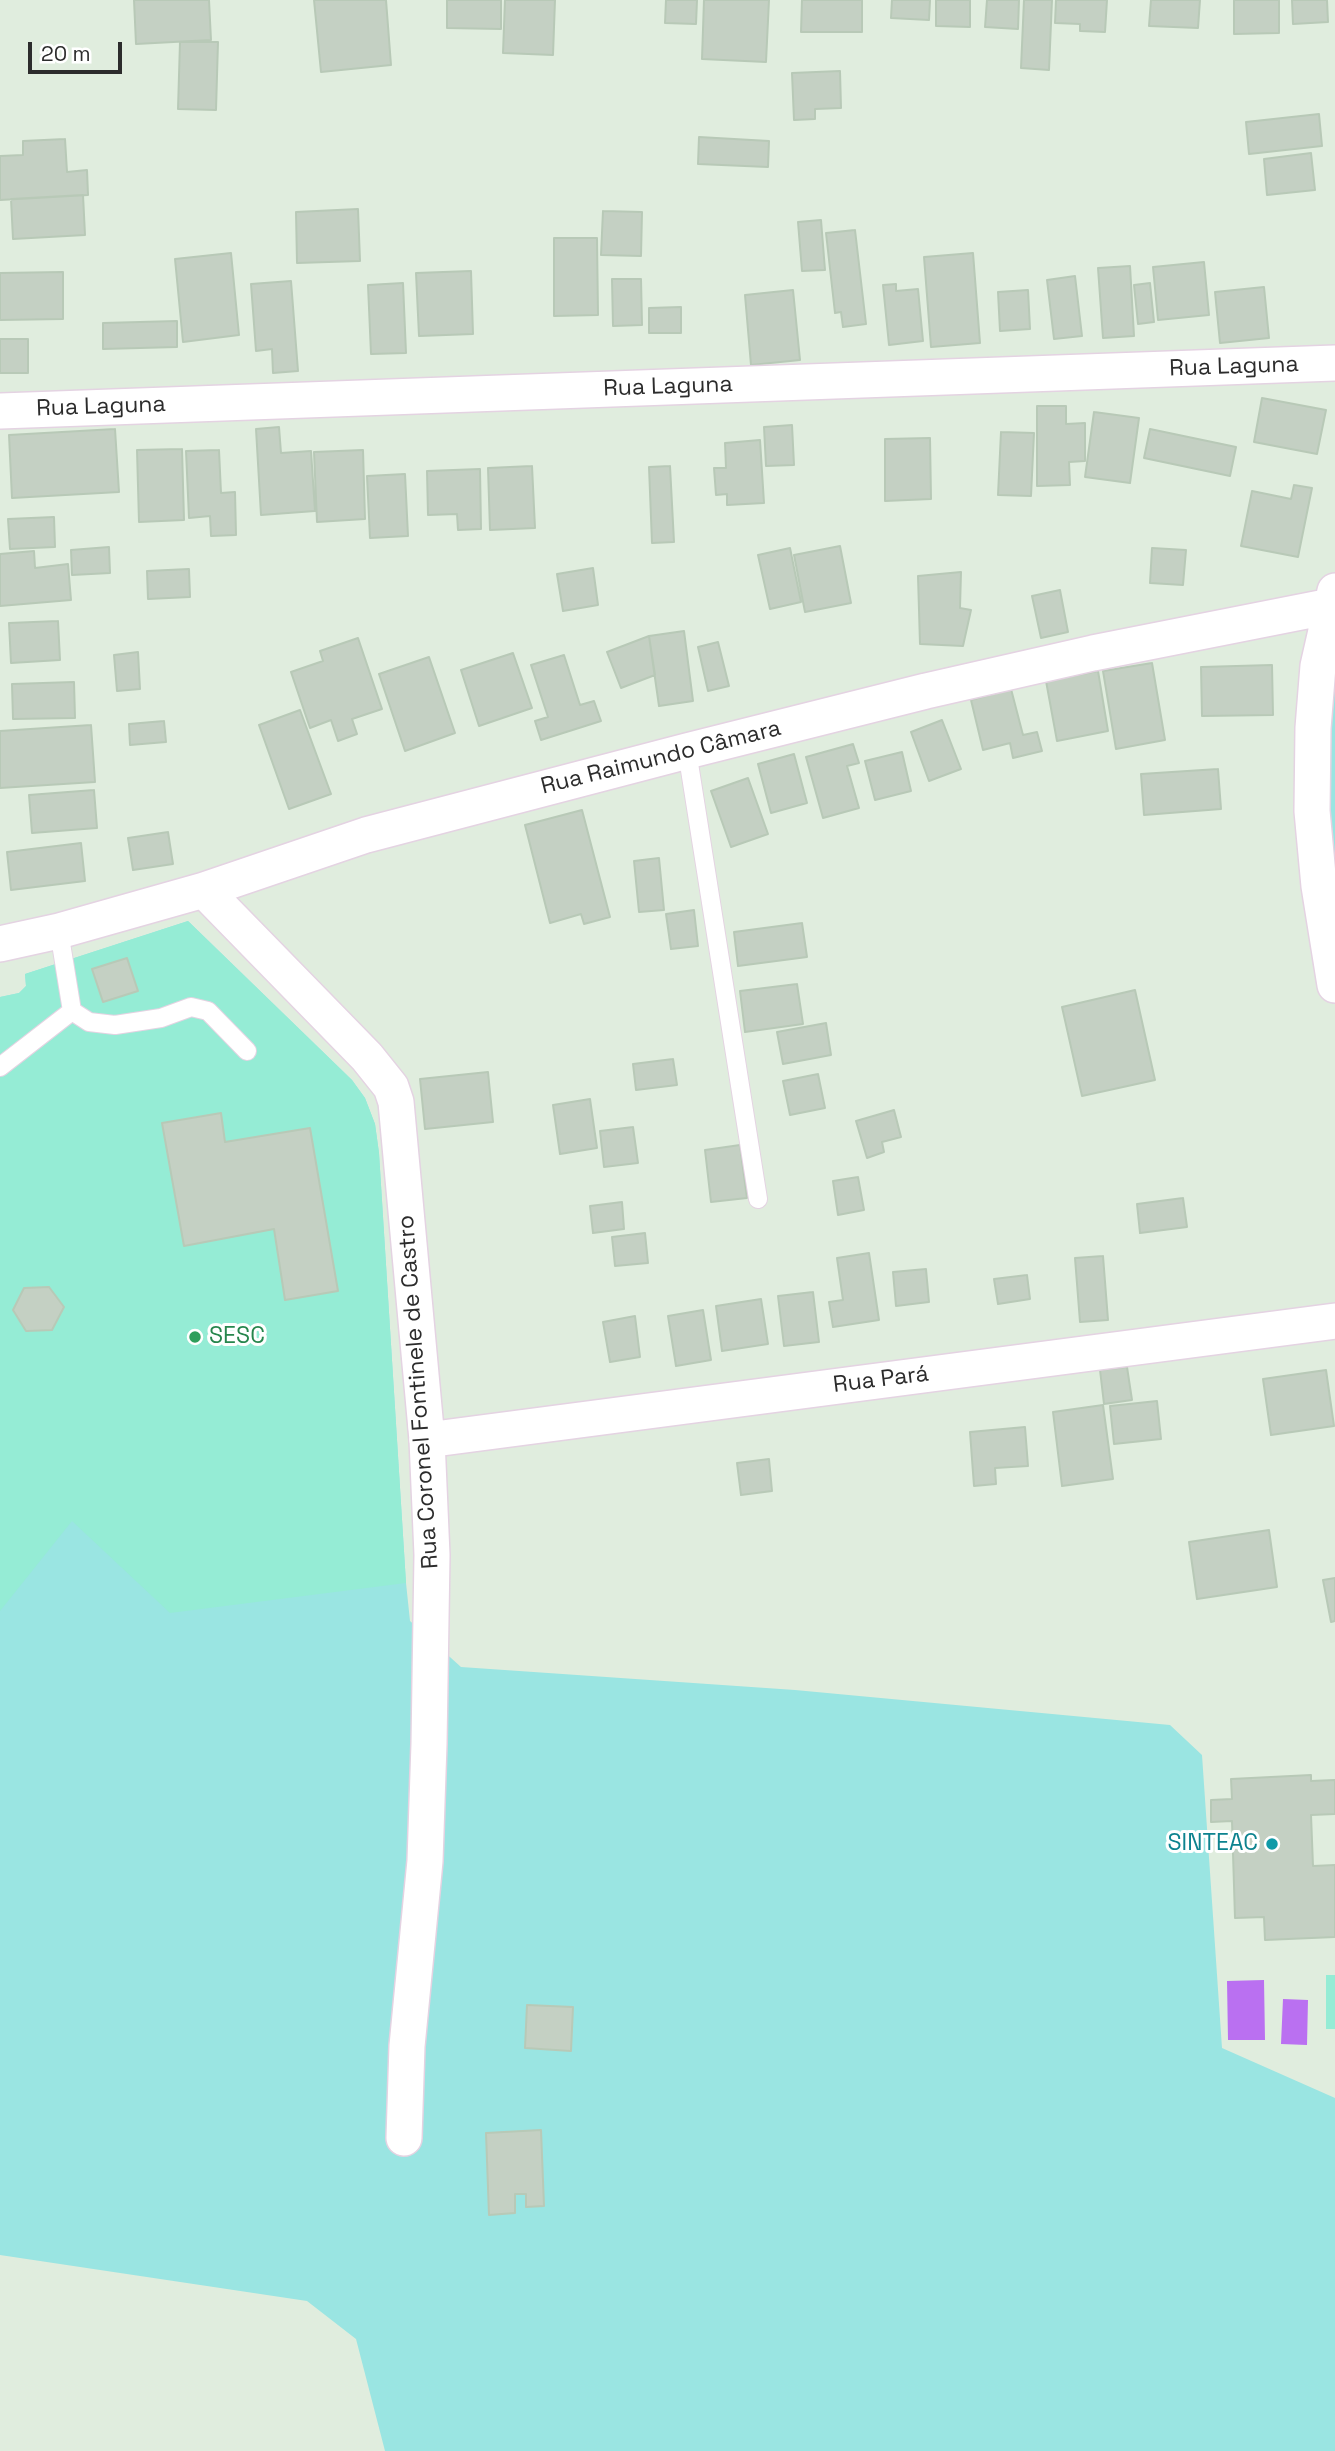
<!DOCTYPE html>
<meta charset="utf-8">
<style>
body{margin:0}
#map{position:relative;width:1335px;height:2451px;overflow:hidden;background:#e0edde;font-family:"Space Grotesk",sans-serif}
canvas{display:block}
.scale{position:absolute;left:28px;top:42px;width:94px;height:32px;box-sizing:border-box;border:4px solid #2c2c2c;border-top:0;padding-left:9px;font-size:21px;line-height:24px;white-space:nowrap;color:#2c2c2c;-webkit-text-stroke:5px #fff;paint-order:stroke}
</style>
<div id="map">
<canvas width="1335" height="2451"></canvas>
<div class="scale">20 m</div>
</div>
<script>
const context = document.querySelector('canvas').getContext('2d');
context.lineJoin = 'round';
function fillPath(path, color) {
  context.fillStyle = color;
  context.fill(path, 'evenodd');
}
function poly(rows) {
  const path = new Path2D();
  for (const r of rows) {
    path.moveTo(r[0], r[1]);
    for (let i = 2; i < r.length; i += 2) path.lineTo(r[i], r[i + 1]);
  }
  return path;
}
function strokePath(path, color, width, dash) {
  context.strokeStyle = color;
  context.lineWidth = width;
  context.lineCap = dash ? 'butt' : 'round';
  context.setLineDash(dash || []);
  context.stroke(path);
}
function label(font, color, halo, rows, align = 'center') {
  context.font = font + ' "Space Grotesk",sans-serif';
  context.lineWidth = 6;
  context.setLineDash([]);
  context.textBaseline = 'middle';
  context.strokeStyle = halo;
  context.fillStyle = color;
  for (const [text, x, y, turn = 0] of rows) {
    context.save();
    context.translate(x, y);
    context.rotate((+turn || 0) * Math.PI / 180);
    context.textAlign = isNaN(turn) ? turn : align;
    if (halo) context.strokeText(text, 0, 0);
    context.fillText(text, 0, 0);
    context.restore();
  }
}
const green = poly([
 [1335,656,1335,901,1327,833,1327,734],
 [188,921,352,1080,365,1098,375,1124,379,1153,406,1583,410,1621,461,1667,795,1690,1170,1725,1202,1755,1222,2048,1335,2098,1335,2451,385,2451,356,2339,307,2301,0,2255,0,997,19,993,26,986,25,974]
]);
const pitch = poly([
 [188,921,352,1080,365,1098,375,1124,379,1153,406,1583,170,1613,72,1521,0,1611,0,997,19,993,26,986,25,974],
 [1326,1975,1335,1975,1335,2029,1326,2029]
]);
const water = poly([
 [1264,1980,1265,2040,1228,2040,1227,1981],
 [1283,1999,1308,2000,1307,2045,1281,2044]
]);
const building = poly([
 [134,0,209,0,211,40,136,44,134,0],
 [314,0,386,0,391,65,321,72,314,0],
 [447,0,501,0,501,29,447,28,447,0],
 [505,0,555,0,553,55,503,53,505,0],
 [666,0,697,0,696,24,665,23,666,0],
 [704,0,769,0,766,62,702,59,704,0],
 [802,0,862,0,862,32,801,32,802,0],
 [892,0,930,0,929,20,891,18,892,0],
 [936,0,970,0,970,27,936,26,936,0],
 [987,0,1019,0,1018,29,985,27,987,0],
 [1024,0,1052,0,1049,70,1021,68,1024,0],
 [1056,0,1107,0,1105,32,1080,31,1080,24,1055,23,1056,0],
 [1151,0,1200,0,1198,28,1149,26,1151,0],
 [1234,0,1279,0,1279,33,1234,34,1234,0],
 [1292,0,1327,0,1328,22,1293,24,1292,0],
 [180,42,218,42,216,110,178,109,180,42],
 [840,71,841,108,815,109,815,119,794,120,792,73,840,71],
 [1319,114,1322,146,1249,154,1246,122,1319,114],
 [699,137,769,141,768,167,698,164,699,137],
 [65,139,67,172,87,170,88,195,0,200,0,156,23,155,23,141,65,139],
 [1311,153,1315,190,1267,195,1264,159,1311,153],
 [83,195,85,235,13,239,11,199,83,195],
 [358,209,360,261,297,263,296,212,358,209],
 [603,211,642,212,641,256,601,255,603,211],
 [821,220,825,270,802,271,798,222,821,220],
 [855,230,866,324,843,327,841,312,835,313,826,233,855,230],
 [554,238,597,238,598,315,554,316,554,238],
 [231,253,239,335,183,342,175,259,231,253],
 [973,253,980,343,931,347,924,257,973,253],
 [1204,262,1209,315,1158,320,1153,267,1204,262],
 [1130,266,1134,336,1103,338,1098,268,1130,266],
 [471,271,473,334,419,336,416,273,471,271],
 [63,272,63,319,0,320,0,273,63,272],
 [1075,276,1082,336,1054,339,1047,280,1075,276],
 [612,279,641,279,642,325,613,326,612,279],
 [291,281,298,371,273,373,272,349,256,351,251,284,291,281],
 [403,283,406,353,371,354,368,285,403,283],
 [1150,283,1154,322,1138,324,1134,285,1150,283],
 [896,284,896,291,918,289,923,341,889,345,883,285,896,284],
 [1264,287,1269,338,1220,343,1215,292,1264,287],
 [793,290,800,360,751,365,745,295,793,290],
 [1028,290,1030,329,1000,331,998,292,1028,290],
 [681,307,681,333,649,333,649,308,681,307],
 [177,321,177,347,103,349,103,323,177,321],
 [0,339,28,339,28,373,0,373,0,339],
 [1262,398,1326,410,1317,454,1254,442,1262,398],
 [1037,406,1066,406,1066,424,1085,423,1085,461,1069,462,1070,485,1037,486,1037,406],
 [1094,412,1139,418,1130,483,1085,477,1094,412],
 [792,425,794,465,766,466,764,427,792,425],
 [279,427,281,453,311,451,315,511,261,515,256,429,279,427],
 [115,429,119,492,12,498,9,435,115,429],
 [1150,429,1236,447,1230,476,1144,458,1150,429],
 [1001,432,1034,433,1031,496,998,495,1001,432],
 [930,438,931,499,885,501,885,439,930,438],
 [760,440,764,503,727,505,727,494,716,495,714,468,726,468,725,443,760,440],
 [182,449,184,520,139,522,137,450,182,449],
 [219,450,221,493,235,492,236,535,211,536,210,516,189,518,186,451,219,450],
 [363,450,365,519,317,522,314,452,363,450],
 [532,466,535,528,490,530,488,468,532,466],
 [670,466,674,542,652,543,649,467,670,466],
 [480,469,481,529,458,530,457,514,428,515,427,471,480,469],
 [405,474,408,536,370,538,367,476,405,474],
 [1294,485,1312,488,1298,557,1241,546,1252,491,1291,499,1294,485],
 [54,517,55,547,10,549,8,519,54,517],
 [840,546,851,603,805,612,794,555,840,546],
 [109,547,110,573,72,575,71,550,109,547],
 [790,548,801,602,770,609,758,555,790,548],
 [1152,548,1186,550,1183,585,1150,583,1152,548],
 [34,551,35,568,68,564,71,600,0,606,0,554,34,551],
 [593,568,598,605,563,611,557,574,593,568],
 [189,569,190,597,148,599,147,571,189,569],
 [961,572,960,608,971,610,963,646,920,644,918,576,961,572],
 [1060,590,1068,632,1041,638,1032,596,1060,590],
 [58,621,60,660,11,663,9,623,58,621],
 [684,631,693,701,659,706,649,636,684,631],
 [649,636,655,675,621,688,607,652,649,636],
 [358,638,382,709,352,719,357,734,338,741,331,720,310,728,291,672,323,661,320,651,358,638],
 [718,642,729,686,708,691,698,647,718,642],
 [138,652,140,689,117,691,114,655,138,652],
 [513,653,532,708,479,726,461,670,513,653],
 [564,655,580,705,594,701,601,721,541,740,535,721,548,717,531,665,564,655],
 [429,657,455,733,405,751,379,674,429,657],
 [1152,663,1165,740,1116,749,1103,671,1152,663],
 [1272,665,1273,715,1202,716,1201,667,1272,665],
 [1098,671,1108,731,1057,741,1046,681,1098,671],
 [74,682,75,718,13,719,12,684,74,682],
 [1011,689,1023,735,1037,732,1042,751,1013,758,1010,743,983,750,971,700,1011,689],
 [300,710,331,794,289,809,259,725,300,710],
 [942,720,961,769,929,781,911,732,942,720],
 [164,721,166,742,130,745,129,724,164,721],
 [91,725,95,782,0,788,0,731,91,725],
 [853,744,859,763,847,766,859,808,823,818,806,757,853,744],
 [902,752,911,791,875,800,865,761,902,752],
 [794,754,807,803,771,813,758,764,794,754],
 [1218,769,1221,809,1144,815,1141,774,1218,769],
 [748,778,768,834,731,847,711,791,748,778],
 [94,790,97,828,32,833,29,795,94,790],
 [582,810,610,917,584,924,581,914,550,923,525,825,582,810],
 [168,832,173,864,133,870,128,838,168,832],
 [81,843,85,881,11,890,7,852,81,843],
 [659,858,664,910,639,912,634,861,659,858],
 [694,910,698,946,671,949,666,914,694,910],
 [802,923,807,957,738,966,734,932,802,923],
 [127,958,138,991,103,1002,92,969,127,958],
 [797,984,803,1024,745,1032,740,991,797,984],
 [1135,990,1155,1080,1082,1096,1062,1007,1135,990],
 [826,1023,831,1055,783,1064,777,1032,826,1023],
 [673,1059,677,1085,636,1090,633,1064,673,1059],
 [488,1072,493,1122,425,1129,420,1079,488,1072],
 [818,1074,825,1108,790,1115,783,1081,818,1074],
 [590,1099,597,1148,560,1154,553,1105,590,1099],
 [894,1110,901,1137,882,1142,884,1152,867,1158,856,1121,894,1110],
 [221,1113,225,1142,310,1128,338,1291,285,1300,274,1229,184,1246,162,1123,221,1113],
 [633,1127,638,1163,604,1167,600,1131,633,1127],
 [740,1145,747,1198,711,1202,705,1150,740,1145],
 [858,1177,864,1210,838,1215,833,1181,858,1177],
 [1183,1198,1187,1227,1140,1233,1137,1204,1183,1198],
 [622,1202,624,1229,593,1233,590,1206,622,1202],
 [645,1233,648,1263,615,1266,612,1237,645,1233],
 [869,1253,879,1320,833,1327,829,1302,843,1300,837,1258,869,1253],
 [1103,1256,1108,1320,1080,1322,1075,1258,1103,1256],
 [926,1269,929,1302,896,1306,893,1272,926,1269],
 [1027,1275,1030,1299,998,1304,994,1279,1027,1275],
 [49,1287,64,1307,52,1330,26,1331,13,1310,24,1288,49,1287],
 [813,1292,819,1342,784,1346,778,1296,813,1292],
 [761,1299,768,1344,722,1351,716,1306,761,1299],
 [703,1310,711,1360,676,1366,668,1316,703,1310],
 [635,1316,640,1357,610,1362,603,1322,635,1316],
 [1127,1367,1132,1400,1104,1404,1100,1370,1127,1367],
 [1326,1370,1334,1426,1271,1435,1263,1379,1326,1370],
 [1157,1401,1161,1439,1114,1444,1110,1406,1157,1401],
 [1103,1405,1113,1479,1062,1486,1053,1412,1103,1405],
 [1025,1427,1028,1466,995,1468,996,1484,974,1486,970,1432,1025,1427],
 [769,1459,772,1491,741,1495,737,1463,769,1459],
 [1269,1530,1277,1587,1197,1599,1189,1542,1269,1530],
 [1335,1578,1335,1621,1331,1622,1323,1580,1335,1578],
 [1311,1775,1311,1781,1335,1780,1335,1814,1311,1815,1313,1866,1335,1865,1335,1937,1265,1940,1264,1917,1235,1918,1232,1821,1211,1822,1211,1800,1232,1799,1231,1779,1311,1775],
 [527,2005,573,2007,571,2051,525,2048,527,2005],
 [541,2130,544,2206,526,2207,526,2194,515,2194,515,2213,489,2215,486,2133,541,2130]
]);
const service = poly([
 [687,751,758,1199],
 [72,1011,89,1022,115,1025,161,1018,191,1007,208,1011,247,1051],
 [0,1067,72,1011,59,931]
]);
const minor = poly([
 [0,411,1335,363],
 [1335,591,1318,666,1313,728,1312,811,1319,886,1335,985],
 [204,890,367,1057,391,1087,396,1102,427,1440,432,1555,429,1744,425,1861,407,2046,404,2138],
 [0,944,59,931,204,890,366,835,687,751,926,691,1093,653,1331,606],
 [427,1440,1335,1321]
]);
const markers = [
 [195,1337,7,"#2e9e5b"],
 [1272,1844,7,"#0f9aa8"]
];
const streetNames = [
 ["Rua Laguna",1234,367,-2],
 ["Rua Laguna",668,387,-2],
 ["Rua Laguna",101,407,-2],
 ["Rua Raimundo Câmara",661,758,-14],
 ["Rua Pará",881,1380,-7],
 ["Rua Coronel Fontinele de Castro",419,1392,-94]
];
const leisureNames = [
 ["SESC",209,1337]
];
const cultureNames = [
 ["SINTEAC",1258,1844]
];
fillPath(green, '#9ae5e2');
fillPath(pitch, '#95ecd5');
fillPath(water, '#ba70f1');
fillPath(building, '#c4d0c3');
strokePath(building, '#b8c9b7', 2);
strokePath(service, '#e4d3e2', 20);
strokePath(minor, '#e4d3e2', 38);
strokePath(service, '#fff', 18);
strokePath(minor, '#fff', 35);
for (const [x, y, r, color] of markers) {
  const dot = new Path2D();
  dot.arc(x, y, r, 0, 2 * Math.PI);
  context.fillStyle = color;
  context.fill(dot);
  strokePath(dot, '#fff', 2.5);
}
label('23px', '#2c2c2c', '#fff', streetNames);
label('23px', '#27864d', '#fff', leisureNames, 'left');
label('23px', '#0d838f', '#fff', cultureNames, 'right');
</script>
